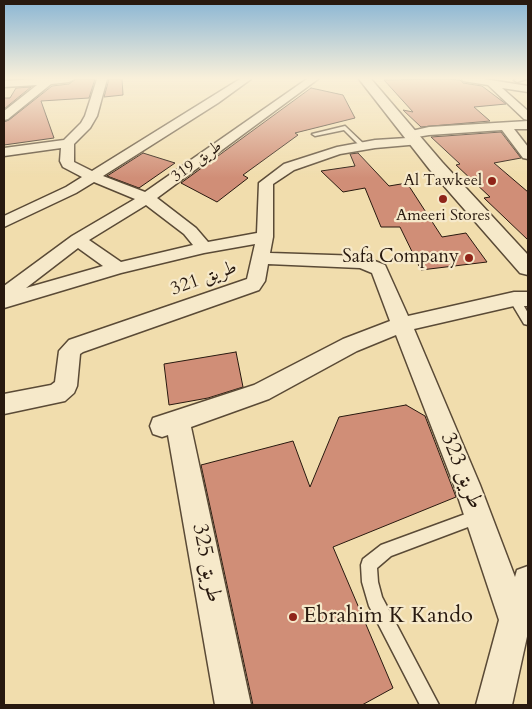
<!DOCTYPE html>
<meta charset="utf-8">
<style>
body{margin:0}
#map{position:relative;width:532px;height:709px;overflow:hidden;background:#f1ddad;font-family:Cardo,serif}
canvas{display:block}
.frame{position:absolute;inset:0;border:5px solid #28190f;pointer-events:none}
</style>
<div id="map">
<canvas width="532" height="709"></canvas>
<div class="frame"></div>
</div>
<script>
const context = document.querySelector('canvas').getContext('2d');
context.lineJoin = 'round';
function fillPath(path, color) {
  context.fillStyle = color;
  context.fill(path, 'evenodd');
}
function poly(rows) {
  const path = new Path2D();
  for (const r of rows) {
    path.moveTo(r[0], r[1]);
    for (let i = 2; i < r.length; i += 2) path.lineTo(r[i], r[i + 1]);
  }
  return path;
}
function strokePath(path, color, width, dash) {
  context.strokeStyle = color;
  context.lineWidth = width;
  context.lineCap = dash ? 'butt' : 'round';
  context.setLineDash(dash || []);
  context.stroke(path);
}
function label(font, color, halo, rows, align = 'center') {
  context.font = font + ' Cardo,Amiri,serif';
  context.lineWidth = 4.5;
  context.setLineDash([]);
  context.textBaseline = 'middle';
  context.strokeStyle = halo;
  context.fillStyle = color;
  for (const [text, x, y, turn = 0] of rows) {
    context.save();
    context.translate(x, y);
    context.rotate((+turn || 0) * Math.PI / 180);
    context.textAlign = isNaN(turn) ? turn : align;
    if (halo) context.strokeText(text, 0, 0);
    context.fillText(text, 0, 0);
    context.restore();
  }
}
const building = poly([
 [76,79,95,79,89,98,41,101,54,138,4,145,4,122,9,120,52,86,69,84,76,79],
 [109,79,122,79,123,95,104,97,109,79],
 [445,79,460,80,463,83,482,86,506,104,474,107,490,121,421,127,403,110,413,112,384,80,445,79],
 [31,87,4,109,4,98,10,98,16,88,31,87],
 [311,88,343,95,355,118,295,133,298,135,243,175,248,178,217,202,181,183,311,88],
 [501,132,521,158,494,163,528,192,528,240,484,198,490,197,456,165,460,164,431,137,501,132],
 [143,153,175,163,139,188,107,176,143,153],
 [358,153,389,186,407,183,442,237,466,233,487,262,421,270,400,227,381,227,365,188,343,192,321,171,355,166,350,154,358,153],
 [236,352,243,387,208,398,169,405,164,364,236,352],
 [406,405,425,416,456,497,333,547,393,688,362,705,253,705,201,465,293,441,310,487,339,417,406,405]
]);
const service = poly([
 [516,79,526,79,517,82,514,80,516,79],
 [345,126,365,145,365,147,361,147,344,130,315,136,312,134,345,126],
 [514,295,518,296,528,313,528,325,524,324,509,299,514,295],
 [479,509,484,511,486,516,484,521,391,556,377,568,378,582,382,597,439,705,420,705,369,606,362,582,361,565,363,559,381,545,479,509]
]);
const minor = poly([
 [37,79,74,79,69,82,51,84,8,119,4,120,4,111,37,85,4,87,4,81,37,79],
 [97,79,107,79,97,116,90,128,74,144,74,162,92,171,240,79,251,79,218,103,103,176,145,192,307,79,318,79,157,198,196,228,208,242,257,233,259,183,284,164,337,147,375,140,407,138,405,135,407,132,429,127,528,121,528,129,514,129,528,147,528,159,523,158,502,130,429,135,417,137,422,141,420,144,375,148,340,154,294,170,273,184,273,237,270,253,362,256,385,265,408,316,514,292,528,292,528,306,514,306,414,329,480,485,515,577,517,570,528,566,528,632,512,705,476,705,499,620,454,485,396,335,357,351,269,399,191,427,251,705,215,705,168,435,162,437,153,434,150,426,153,418,254,385,343,339,390,321,372,273,360,268,268,264,265,281,259,290,83,352,80,354,77,386,74,393,65,401,4,414,4,394,51,385,55,382,59,351,69,340,247,279,255,244,204,253,121,273,4,308,4,286,72,236,135,199,94,182,76,193,4,227,4,216,66,187,82,177,63,167,60,161,61,148,4,156,4,148,64,140,81,123,85,116,97,79],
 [146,205,184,234,193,245,121,262,89,240,146,205],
 [78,248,103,266,26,288,78,248],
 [462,79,484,79,528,86,528,92,502,88,528,111,528,120,524,119,488,85,463,81,462,79]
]);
const tertiary = poly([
 [359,79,371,79,442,162,528,255,528,275,520,273,430,170,359,79]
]);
const markers = [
 [492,181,5,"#8f2418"],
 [443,199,5,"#8f2418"],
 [469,258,5,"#8f2418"],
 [293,617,5,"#8f2418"]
];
const farStreetnames = [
 ["طريق 319",197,162,-36]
];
const farPoinames = [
 ["Al Tawkeel",482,181],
 ["Ameeri Stores",443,216,"center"]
];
const poiNames = [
 ["Safa Company",459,258]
];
const streetNames = [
 ["طريق 321",204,279,-20]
];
const nearStreetnames = [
 ["طريق 323",461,471,68],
 ["طريق 325",206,563,79]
];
const nearPoinames = [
 ["Ebrahim K Kando",303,617]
];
fillPath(building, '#d08e77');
strokePath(building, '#28190f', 1);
strokePath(service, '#5a4a36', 3);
strokePath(minor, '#5a4a36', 3);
strokePath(tertiary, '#5a4a36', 3);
fillPath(service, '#f6e9ca');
fillPath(minor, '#f6e9ca');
fillPath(tertiary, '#f6e9ca');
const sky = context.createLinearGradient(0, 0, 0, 178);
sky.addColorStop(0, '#8bb6d4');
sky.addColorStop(0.44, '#f9f0da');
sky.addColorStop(1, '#f9f0da00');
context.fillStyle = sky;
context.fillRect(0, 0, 532, 178);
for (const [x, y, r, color] of markers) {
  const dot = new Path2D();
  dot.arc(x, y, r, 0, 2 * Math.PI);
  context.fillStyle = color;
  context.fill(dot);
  strokePath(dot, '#f6e9ca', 2);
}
label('16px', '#28190f', '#f6e9ca', farStreetnames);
label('16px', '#28190f', '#f6e9ca', farPoinames, 'right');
label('19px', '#28190f', '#f6e9ca', poiNames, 'right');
label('19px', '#28190f', '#f6e9ca', streetNames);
label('22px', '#28190f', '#f6e9ca', nearStreetnames);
label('22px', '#28190f', '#f6e9ca', nearPoinames, 'left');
</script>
